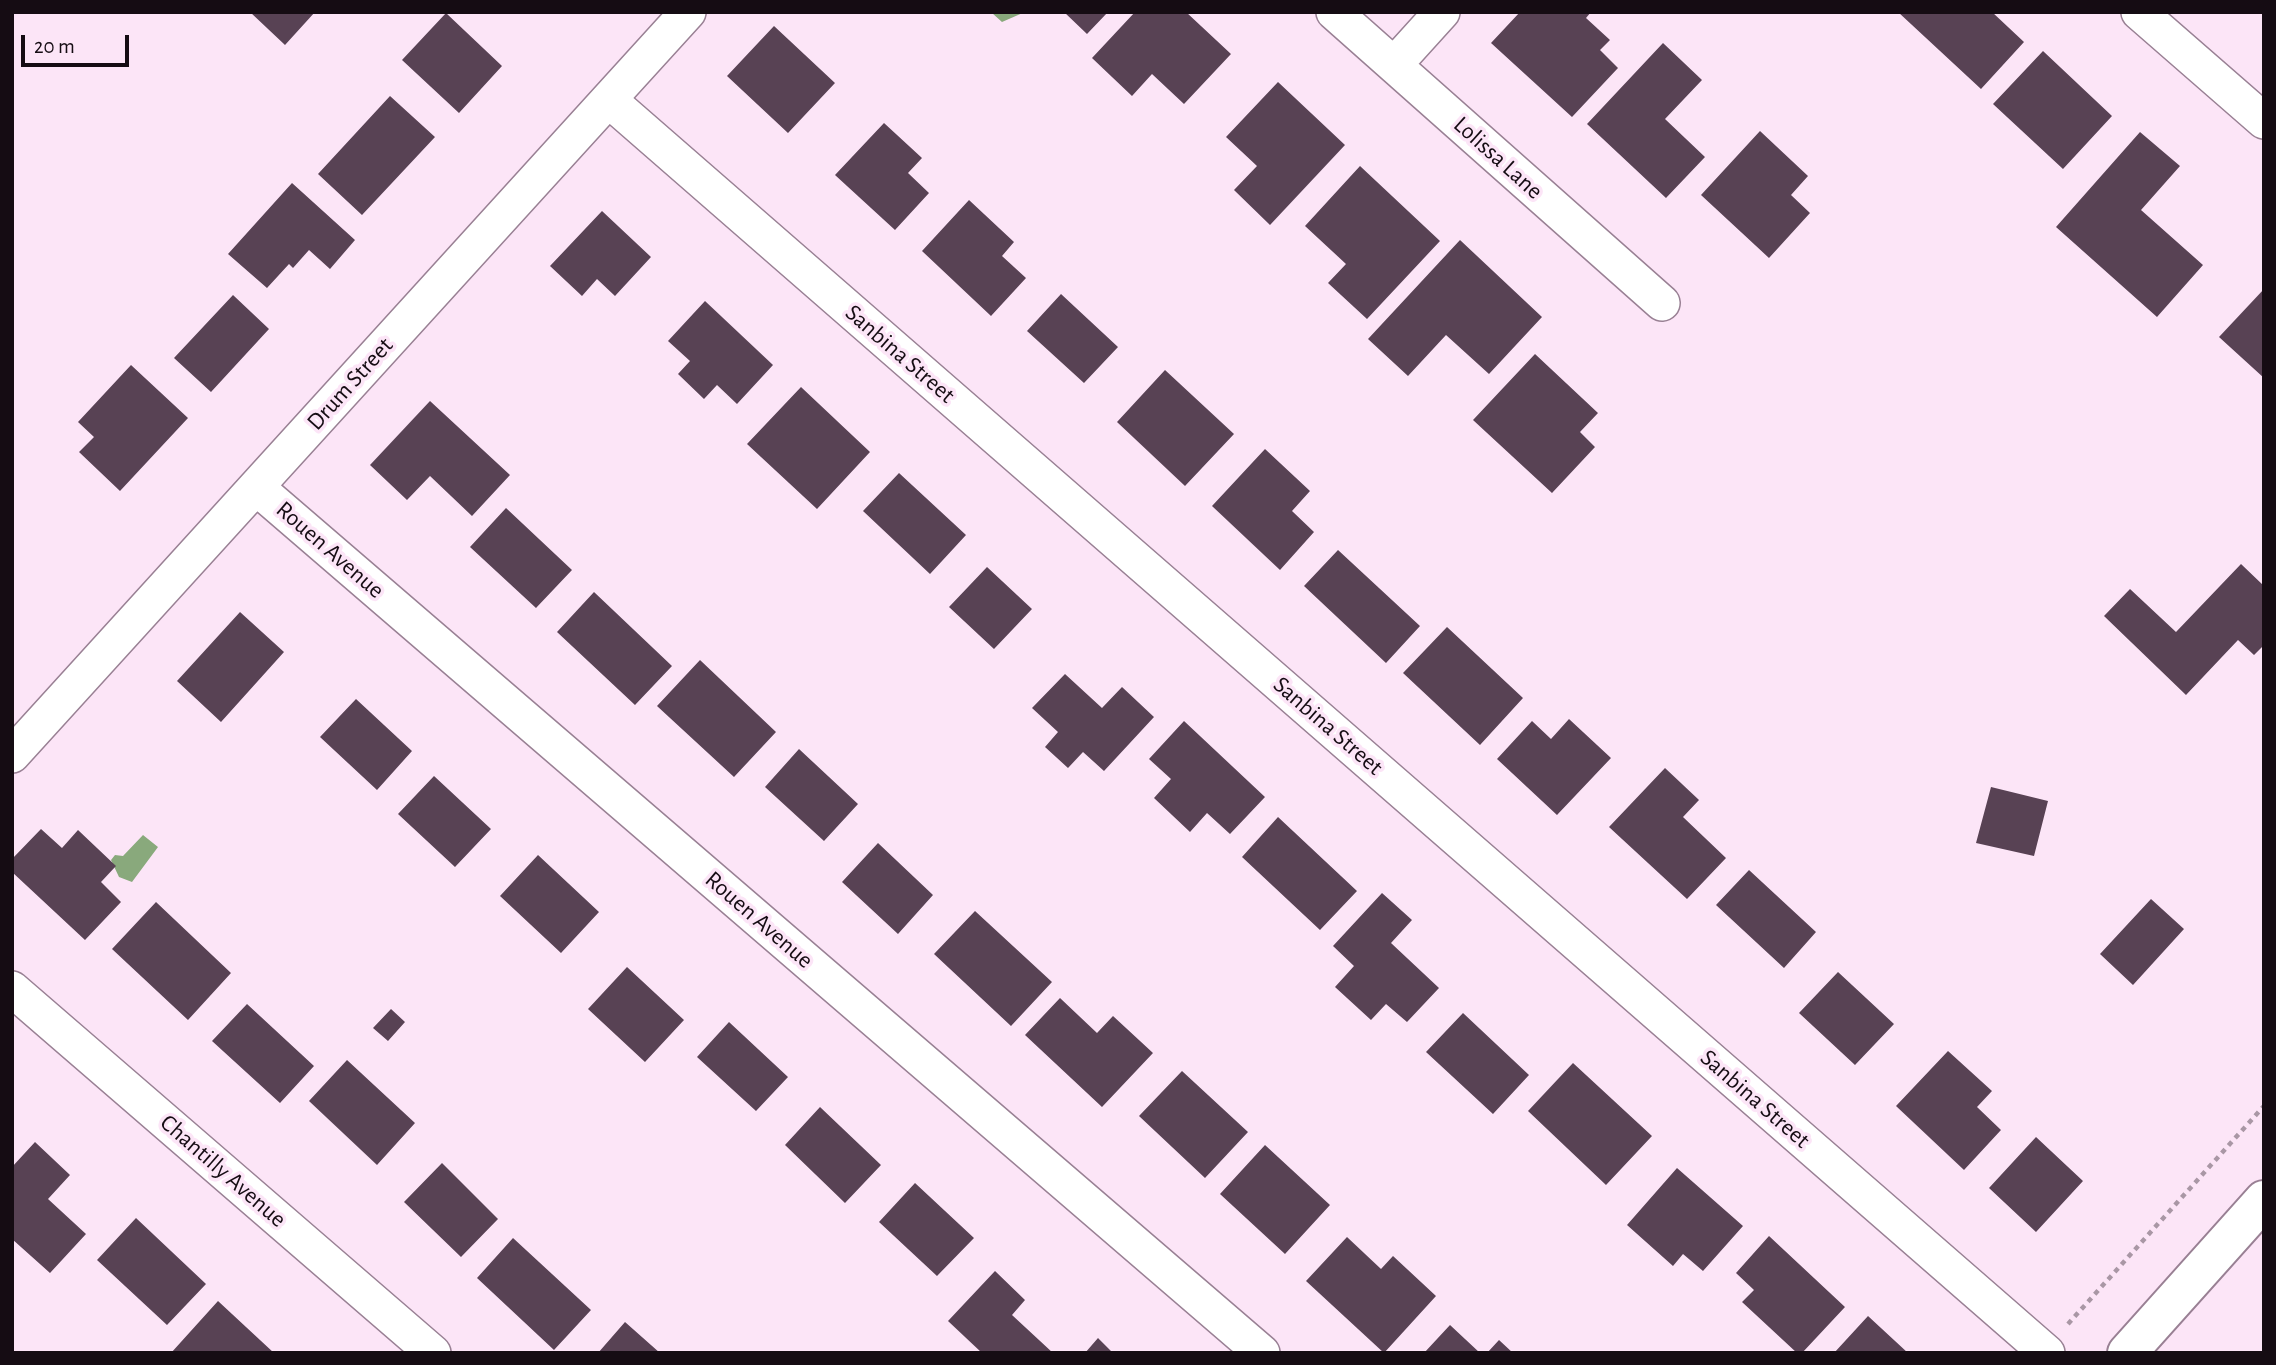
<!DOCTYPE html>
<style>
body{margin:0}
#map{position:relative;width:2276px;height:1365px;overflow:hidden;background:#fce5f7;font-family:"Alegreya Sans",sans-serif}
canvas{display:block}
.frame{position:absolute;inset:0;border:14px solid #150c13;pointer-events:none}
.scale{position:absolute;left:21px;top:35px;width:108px;height:32px;box-sizing:border-box;border:4px solid #150c13;border-top:0;padding-left:9px;font-size:21px;line-height:24px;white-space:nowrap;color:#150c13;-webkit-text-stroke:5px #fce5f7;paint-order:stroke}
</style>
<div id="map">
<canvas width="2276" height="1365"></canvas>
<div class="frame"></div>
<div class="scale">20 m</div>
</div>
<script>
const context = document.querySelector('canvas').getContext('2d');
context.lineJoin = 'round';
function fillPath(path, color) {
  context.fillStyle = color;
  context.fill(path, 'evenodd');
}
function poly(rows) {
  const path = new Path2D();
  for (const r of rows) {
    path.moveTo(r[0], r[1]);
    for (let i = 2; i < r.length; i += 2) path.lineTo(r[i], r[i + 1]);
  }
  return path;
}
function strokePath(path, color, width, dash) {
  context.strokeStyle = color;
  context.lineWidth = width;
  context.lineCap = dash ? 'butt' : 'round';
  context.setLineDash(dash || []);
  context.stroke(path);
}
function label(font, color, halo, rows, align = 'center') {
  context.font = font + ' "Alegreya Sans",sans-serif';
  context.lineWidth = 7;
  context.setLineDash([]);
  context.textBaseline = 'middle';
  context.strokeStyle = halo;
  context.fillStyle = color;
  for (const [text, x, y, turn = 0] of rows) {
    context.save();
    context.translate(x, y);
    context.rotate((+turn || 0) * Math.PI / 180);
    context.textAlign = isNaN(turn) ? turn : align;
    if (halo) context.strokeText(text, 0, 0);
    context.fillText(text, 0, 0);
    context.restore();
  }
}
const water = poly([
 [1025,12,1002,22,992,13,992,12],
 [143,835,158,847,132,882,119,877,111,860,115,855,123,856]
]);
const building = poly([
 [250,12,315,12,285,45],
 [1064,12,1108,12,1087,34],
 [1135,12,1186,12,1231,54,1184,104,1152,74,1132,96,1092,58],
 [1520,12,1591,12,1586,18,1610,40,1600,50,1618,68,1572,117,1491,43],
 [1898,12,1992,12,2024,42,1981,89],
 [446,13,502,66,459,113,402,60],
 [774,26,835,83,788,133,727,76],
 [1663,43,1702,80,1665,119,1705,157,1666,198,1587,124],
 [2043,51,2112,116,2063,169,1993,104],
 [1278,82,1345,145,1270,225,1234,190,1257,166,1226,137],
 [390,96,435,137,362,215,318,174],
 [884,123,922,158,908,173,929,193,895,230,835,175],
 [1760,131,1808,176,1791,195,1810,213,1769,258,1701,195],
 [2140,132,2180,166,2141,210,2203,265,2157,317,2056,227],
 [1360,166,1440,241,1367,319,1328,283,1346,264,1305,226],
 [292,183,355,240,330,269,309,250,293,268,289,264,267,288,228,254],
 [969,200,1014,242,1002,256,1026,278,991,316,922,251],
 [602,211,651,257,615,296,597,279,582,296,550,266],
 [1460,240,1542,317,1489,374,1446,335,1408,376,1368,339],
 [2264,289,2264,378,2219,337],
 [1061,294,1118,347,1084,383,1027,331],
 [233,295,269,329,211,392,174,358],
 [705,301,773,365,737,404,717,385,704,399,678,374,690,361,668,341],
 [1535,354,1598,413,1580,432,1595,447,1552,493,1473,420],
 [131,365,188,418,120,491,79,452,94,437,78,422],
 [1165,370,1234,434,1185,486,1117,422],
 [801,387,870,452,817,509,747,444],
 [430,401,510,475,472,516,430,476,407,500,370,465],
 [1265,449,1310,491,1292,511,1314,532,1280,570,1212,506],
 [899,473,966,535,930,574,863,511],
 [506,508,572,570,536,608,470,547],
 [1338,550,1420,626,1386,663,1304,586],
 [2241,564,2264,586,2264,645,2254,655,2238,640,2186,695,2104,616,2130,589,2176,632],
 [987,567,1032,609,994,649,949,607],
 [594,592,672,666,635,705,557,632],
 [240,612,284,652,221,722,177,681],
 [1447,627,1523,698,1480,745,1403,673],
 [700,660,776,732,734,777,657,706],
 [1065,674,1102,708,1122,687,1154,717,1104,771,1083,752,1068,768,1045,747,1058,732,1032,708],
 [356,699,412,751,377,790,320,737],
 [1569,719,1611,758,1557,815,1497,759,1532,721,1551,739],
 [1184,721,1265,797,1230,834,1207,813,1190,832,1154,798,1171,779,1149,759],
 [799,749,858,804,824,841,765,787],
 [1665,768,1699,800,1683,817,1726,858,1687,899,1609,827],
 [434,776,491,829,455,867,398,814],
 [1991,787,2048,801,2034,856,1976,843],
 [1278,817,1357,891,1320,930,1242,857],
 [41,829,62,848,78,830,116,866,101,882,121,902,85,940,12,872,12,859],
 [878,843,933,895,898,934,842,882],
 [538,855,599,912,561,953,500,896],
 [1749,870,1816,932,1784,968,1716,905],
 [1382,893,1412,920,1391,943,1439,988,1407,1022,1386,1004,1371,1020,1335,987,1354,966,1333,946],
 [2151,899,2184,929,2133,985,2100,954],
 [156,902,231,973,188,1020,112,949],
 [975,911,1052,982,1011,1026,934,954],
 [627,967,684,1020,645,1062,588,1009],
 [1838,972,1894,1024,1855,1065,1799,1013],
 [1060,998,1097,1033,1113,1016,1153,1053,1102,1107,1025,1035],
 [247,1004,314,1066,280,1103,212,1041],
 [391,1009,405,1022,388,1041,373,1028],
 [1463,1013,1529,1075,1493,1114,1426,1052],
 [729,1022,788,1077,756,1111,697,1057],
 [1948,1051,1992,1091,1977,1107,2001,1130,1964,1170,1896,1106],
 [347,1060,415,1123,377,1165,309,1101],
 [1573,1063,1652,1136,1606,1185,1528,1111],
 [1182,1071,1248,1132,1205,1178,1139,1116],
 [820,1107,881,1165,845,1203,785,1145],
 [2036,1137,2083,1181,2036,1232,1989,1188],
 [35,1142,70,1175,48,1199,86,1234,50,1273,12,1239,12,1167],
 [1265,1145,1330,1205,1285,1254,1220,1194],
 [442,1163,498,1219,461,1257,404,1202],
 [1677,1168,1743,1226,1703,1271,1683,1254,1673,1266,1627,1225],
 [915,1183,974,1238,937,1276,879,1222],
 [136,1218,206,1284,167,1325,97,1260],
 [1769,1236,1845,1307,1802,1353,1797,1353,1742,1302,1754,1290,1736,1273],
 [1347,1237,1381,1269,1393,1256,1436,1296,1384,1353,1306,1281],
 [513,1238,591,1310,554,1350,477,1278],
 [995,1271,1025,1300,1012,1315,1053,1353,982,1353,948,1321],
 [218,1301,274,1353,171,1353],
 [1868,1316,1908,1353,1834,1353],
 [625,1322,660,1353,598,1353],
 [1450,1325,1480,1353,1424,1353],
 [1098,1338,1113,1353,1085,1353],
 [1499,1340,1513,1353,1487,1353]
]);
const path = poly([
 [2068,1324,2264,1106]
]);
const minor = poly([
 [1334,12,1662,303],
 [2139,12,2264,121],
 [1394,65,1442,12],
 [609,100,2047,1353],
 [256,487,1262,1353],
 [12,755,688,12],
 [12,989,433,1353]
]);
const secondary = poly([
 [2127,1353,2264,1200]
]);
const streetNames = [
 ["Lolissa Lane",1498,158,42],
 ["Sanbina Street",900,354,41],
 ["Drum Street",350,384,-48],
 ["Rouen Avenue",330,550,41],
 ["Sanbina Street",1328,726,41],
 ["Rouen Avenue",759,920,41],
 ["Sanbina Street",1755,1099,41],
 ["Chantilly Avenue",223,1171,41]
];
fillPath(water, '#89a97c');
fillPath(building, '#584254');
strokePath(minor, '#998094', 38);
strokePath(secondary, '#998094', 42);
strokePath(path, '#a997a5', 4.5, [5, 5]);
strokePath(minor, '#fff', 35);
strokePath(secondary, '#fff', 38);
label('24px', '#150c13', '#fce5f7', streetNames);
</script>
